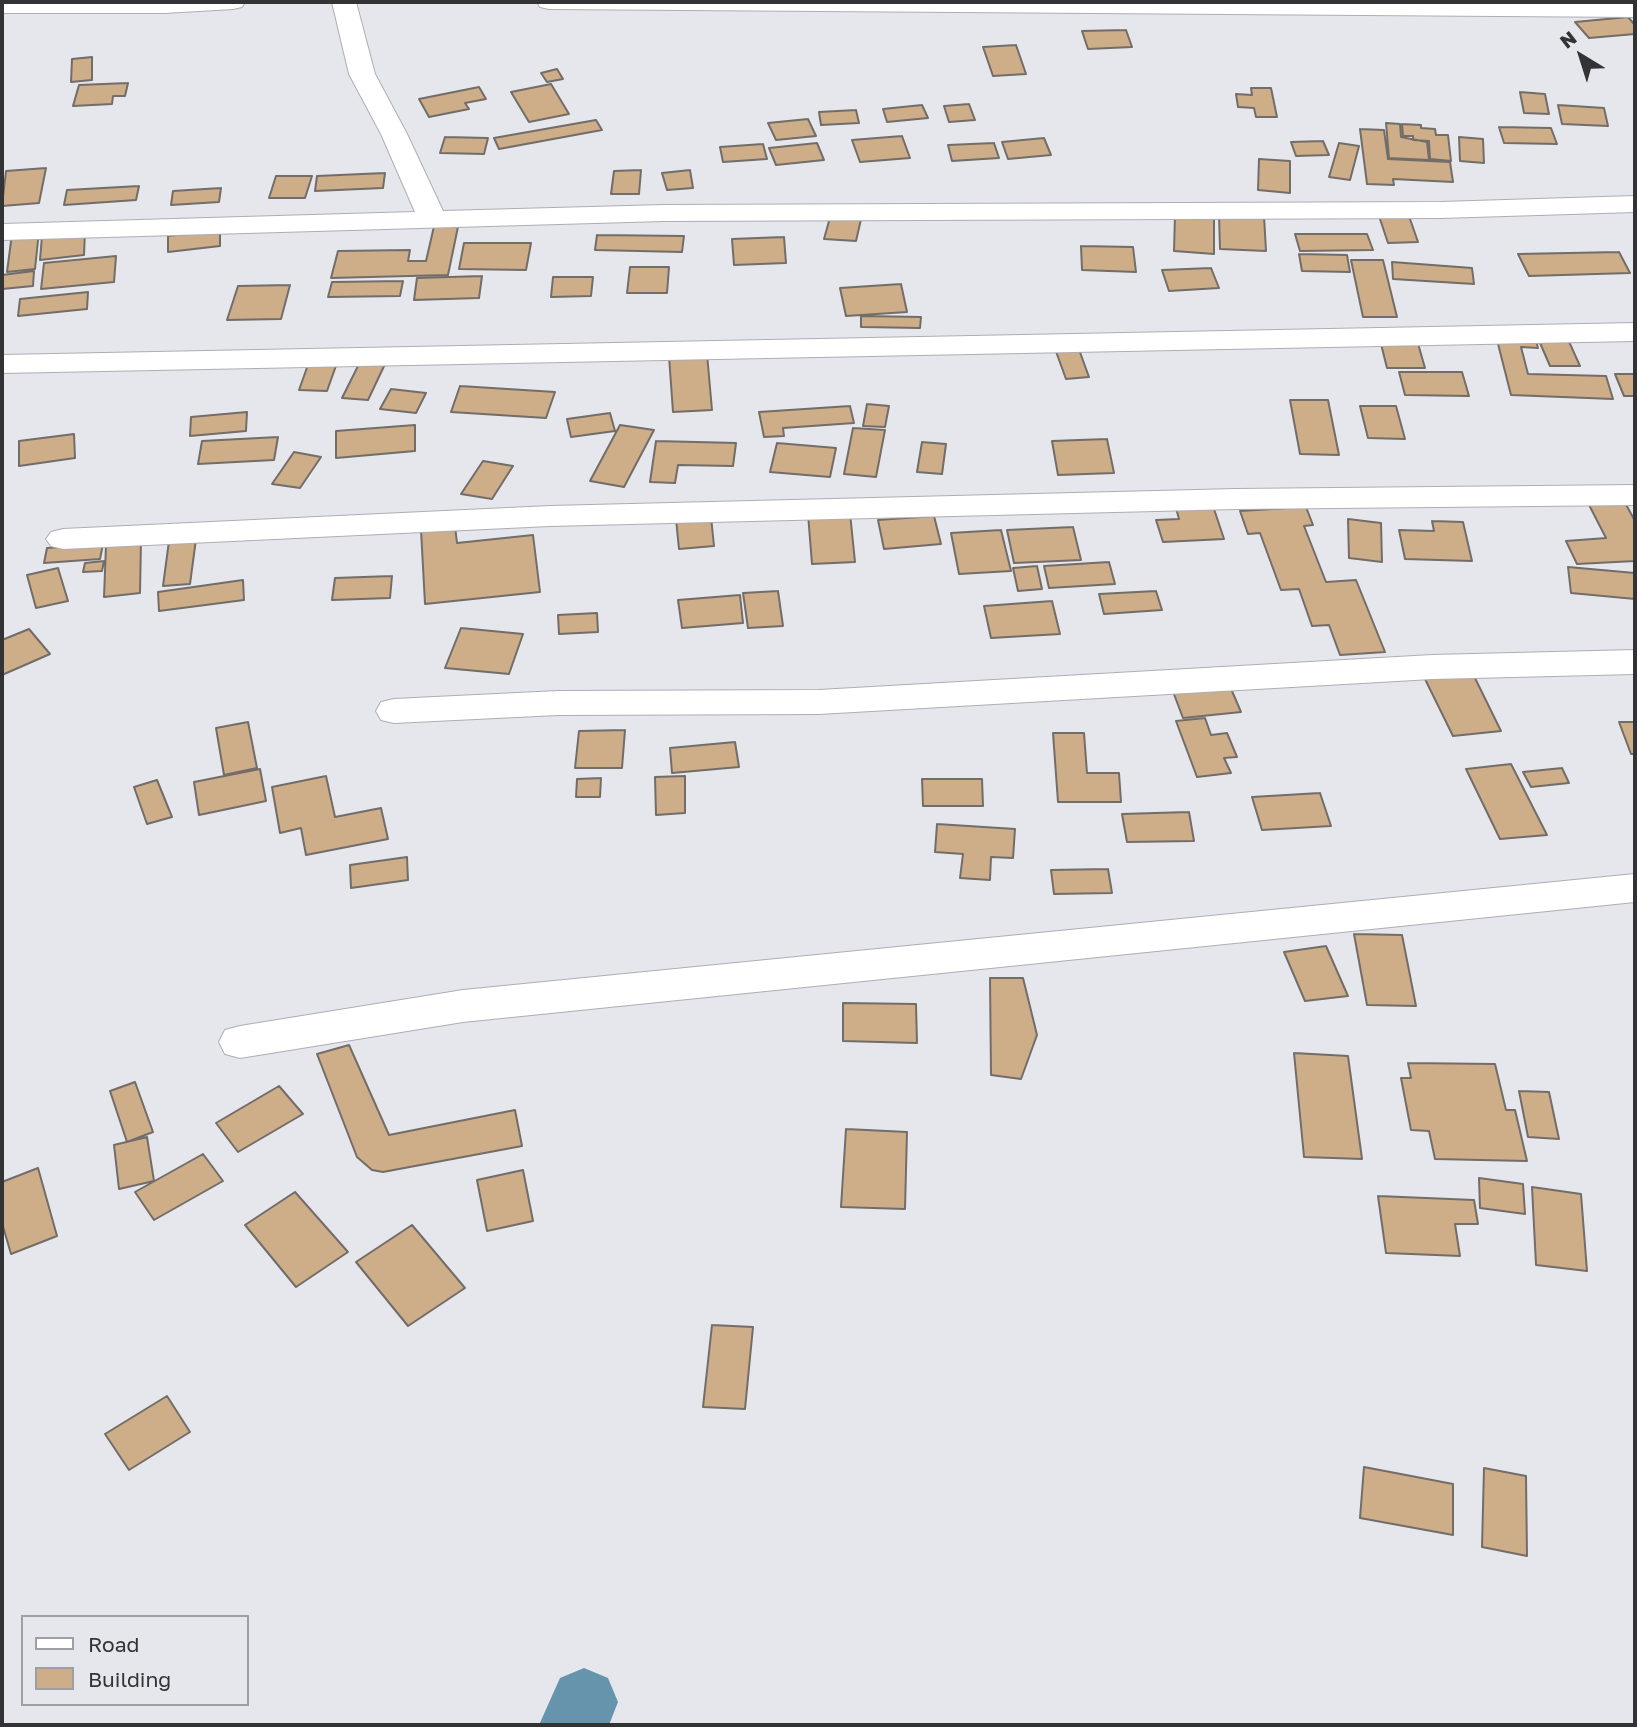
<!DOCTYPE html>
<style>
body{margin:0}
#map{position:relative;width:1637px;height:1727px;overflow:hidden;background:#e6e6ed;font-family:"Golos Text",sans-serif}
canvas{display:block}
.frame{position:absolute;inset:0;border:4px solid #333336;pointer-events:none}
.legend{position:absolute;left:21px;top:1615px;width:228px;height:91px;box-sizing:border-box;background:#e6e6ed;border:2px solid #9e9ea4;margin:0;padding:9px 12px;list-style:none;font-size:21px;color:#333336}
.legend li{display:flex;align-items:center;gap:14px;height:35px}
.legend b{width:35px;border:2px solid #9e9ea4}
.north{position:absolute;left:1546px;top:21px;width:70px;height:70px;-webkit-text-stroke:5px #e6e6ed;paint-order:stroke;rotate:322deg;font-size:19px;font-weight:700;line-height:28px;text-align:center;color:#333336}
.north::after{content:'';display:block;margin:auto;width:24px;height:32px;background:#333336;clip-path:polygon(50% 0,100% 100%,50% 72%,0 100%)}
</style>
<div id="map">
<canvas width="1637" height="1727"></canvas>
<div class="frame"></div>
<ul class="legend">
<li><b style="height:9px;background:#fff"></b>Road</li>
<li><b style="height:19px;background:#cead89"></b>Building</li>
</ul>
<div class="north">N</div>
</div>
<script>
const context = document.querySelector('canvas').getContext('2d');
context.lineJoin = 'round';
function poly(rows) {
  const path = new Path2D();
  for (const r of rows) {
    path.moveTo(r[0], r[1]);
    for (let i = 2; i < r.length; i += 2) path.lineTo(r[i], r[i + 1]);
  }
  return path;
}
function fillPath(path, color) {
  context.fillStyle = color;
  context.fill(path, 'evenodd');
}
function strokePath(path, color, width, dash) {
  context.strokeStyle = color;
  context.lineWidth = width;
  context.lineCap = dash ? 'butt' : 'round';
  context.setLineDash(dash || []);
  context.stroke(path);
}
const canal = poly([
 [584,1668,608,1678,618,1702,609,1725,539,1725,560,1678,584,1668]
]);
const building = poly([
 [1628,17,1635,25,1635,34,1589,38,1575,22,1628,17],
 [1126,30,1132,47,1088,49,1082,31,1126,30],
 [1016,45,1026,74,993,76,983,47,1016,45],
 [92,57,92,80,71,82,72,59,92,57],
 [557,69,563,79,547,82,541,73,557,69],
 [128,83,125,96,113,96,112,104,73,106,79,85,128,83],
 [551,84,569,114,529,122,511,92,551,84],
 [479,87,486,99,465,103,469,109,429,117,419,99,479,87],
 [1251,88,1271,88,1277,117,1256,117,1254,108,1238,107,1236,94,1252,95,1251,88],
 [1520,92,1545,94,1549,114,1524,113,1520,92],
 [969,104,975,120,949,122,944,106,969,104],
 [922,105,928,118,887,122,883,109,922,105],
 [1558,105,1604,108,1608,126,1562,124,1558,105],
 [856,110,859,123,821,125,819,112,856,110],
 [808,119,816,136,776,140,768,123,808,119],
 [596,120,602,130,499,149,494,138,596,120],
 [1386,123,1400,124,1401,137,1427,142,1429,160,1389,158,1386,123],
 [1402,124,1421,125,1421,128,1435,129,1436,135,1448,135,1451,161,1430,159,1429,141,1413,140,1413,136,1403,136,1402,124],
 [1499,127,1551,128,1557,144,1504,143,1499,127],
 [1360,129,1384,130,1388,159,1450,162,1453,182,1393,179,1394,185,1367,184,1360,129],
 [902,136,910,158,860,162,852,140,902,136],
 [445,137,488,138,484,154,440,153,445,137],
 [1459,137,1483,139,1484,163,1460,161,1459,137],
 [1044,138,1051,155,1008,159,1002,142,1044,138],
 [1323,141,1329,155,1296,156,1291,142,1323,141],
 [817,143,824,160,776,165,769,148,817,143],
 [994,143,999,158,952,161,948,145,994,143],
 [1339,143,1359,146,1350,180,1329,177,1339,143],
 [763,144,767,159,723,162,720,147,763,144],
 [1259,159,1290,161,1290,193,1258,190,1259,159],
 [46,168,39,203,2,206,6,171,46,168],
 [641,170,639,194,611,194,614,171,641,170],
 [690,170,693,188,667,190,662,173,690,170],
 [385,173,383,188,315,191,317,176,385,173],
 [276,176,312,176,305,198,269,198,276,176],
 [139,186,136,200,64,205,67,190,139,186],
 [221,188,219,202,171,205,173,191,221,188],
 [831,214,862,215,856,241,824,239,831,214],
 [1219,214,1264,216,1266,251,1220,249,1219,214],
 [1175,215,1214,217,1214,254,1174,251,1175,215],
 [1379,216,1409,216,1418,242,1388,243,1379,216],
 [435,222,459,222,448,275,331,278,338,251,410,250,408,261,426,261,435,222],
 [220,230,220,246,168,252,168,236,220,230],
 [39,231,35,269,7,272,12,234,39,231],
 [85,231,84,255,40,260,42,236,85,231],
 [1295,234,1367,234,1373,250,1300,251,1295,234],
 [597,235,684,236,682,252,595,250,597,235],
 [784,237,786,263,734,265,732,239,784,237],
 [464,243,531,243,526,270,459,269,464,243],
 [1081,246,1133,247,1136,272,1082,270,1081,246],
 [1619,252,1630,273,1529,276,1518,254,1619,252],
 [1299,254,1347,255,1350,272,1302,271,1299,254],
 [116,256,114,282,41,289,44,263,116,256],
 [1351,260,1383,260,1397,317,1363,317,1351,260],
 [1392,262,1472,268,1474,284,1393,279,1392,262],
 [630,267,669,267,667,293,627,293,630,267],
 [1211,268,1219,288,1169,291,1162,270,1211,268],
 [34,271,33,286,2,289,2,275,34,271],
 [482,276,479,298,414,300,417,278,482,276],
 [553,277,593,277,591,296,551,297,553,277],
 [403,281,400,296,328,297,332,282,403,281],
 [901,284,907,312,846,316,840,288,901,284],
 [290,285,281,319,227,320,238,286,290,285],
 [88,292,87,309,18,316,20,299,88,292],
 [861,316,921,317,920,328,861,327,861,316],
 [1566,335,1580,366,1550,366,1537,336,1566,335],
 [1496,336,1535,337,1538,348,1521,347,1528,374,1606,376,1613,399,1511,395,1496,336],
 [1380,340,1417,340,1425,368,1387,368,1380,340],
 [1077,344,1089,377,1066,379,1054,346,1077,344],
 [707,354,712,410,673,412,669,356,707,354],
 [361,360,386,362,368,400,342,398,361,360],
 [309,362,337,363,327,391,299,390,309,362],
 [1399,372,1462,372,1469,396,1405,395,1399,372],
 [1615,374,1635,374,1635,396,1624,396,1615,374],
 [460,386,555,392,546,418,451,412,460,386],
 [391,389,426,393,416,413,380,409,391,389],
 [1290,400,1328,400,1339,455,1300,454,1290,400],
 [867,404,889,406,885,427,863,426,867,404],
 [850,406,854,423,783,428,784,436,764,437,759,412,850,406],
 [1360,406,1396,406,1405,439,1368,438,1360,406],
 [247,412,246,431,190,436,191,417,247,412],
 [610,413,615,431,571,437,567,419,610,413],
 [415,425,415,451,336,458,336,431,415,425],
 [620,425,654,430,624,487,590,481,620,425],
 [853,428,885,430,876,477,844,474,853,428],
 [74,434,75,458,19,466,19,441,74,434],
 [278,437,274,460,198,464,202,441,278,437],
 [1107,439,1114,473,1058,475,1052,441,1107,439],
 [656,441,736,443,733,466,678,465,675,483,650,482,656,441],
 [922,442,946,444,942,474,917,472,922,442],
 [777,443,836,448,830,477,770,472,777,443],
 [294,452,321,457,300,488,272,484,294,452],
 [483,461,513,466,492,499,461,494,483,461],
 [1623,499,1635,521,1635,561,1577,564,1566,541,1606,538,1587,501,1623,499],
 [1213,506,1224,539,1163,542,1156,520,1179,519,1176,508,1213,506],
 [1306,507,1313,525,1304,526,1326,582,1356,580,1385,652,1340,655,1329,625,1312,626,1299,589,1281,590,1260,533,1248,534,1240,511,1306,507],
 [850,513,855,562,812,564,808,514,850,513],
 [934,516,941,544,884,549,878,520,934,516],
 [711,517,714,546,679,549,676,519,711,517],
 [1348,519,1381,523,1382,562,1349,558,1348,519],
 [1432,521,1463,522,1472,561,1405,559,1399,530,1434,531,1432,521],
 [455,526,457,543,533,535,540,592,425,604,421,530,455,526],
 [1073,527,1081,560,1014,563,1007,530,1073,527],
 [1001,530,1011,571,959,574,951,533,1001,530],
 [196,539,190,584,163,586,169,541,196,539],
 [141,540,140,593,104,597,106,545,141,540],
 [103,544,100,559,44,563,47,548,103,544],
 [104,561,102,571,83,572,85,563,104,561],
 [1109,562,1115,584,1049,588,1044,566,1109,562],
 [1037,566,1042,589,1018,591,1013,568,1037,566],
 [1568,567,1635,573,1635,599,1571,593,1568,567],
 [58,568,68,601,36,608,27,575,58,568],
 [392,576,390,598,332,600,335,578,392,576],
 [243,580,244,600,159,611,158,592,243,580],
 [778,591,783,626,748,628,743,593,778,591],
 [1156,591,1162,610,1104,614,1099,594,1156,591],
 [740,595,743,623,682,628,678,600,740,595],
 [1052,601,1060,634,991,638,984,606,1052,601],
 [597,613,598,632,559,634,558,615,597,613],
 [461,628,523,634,509,674,445,668,461,628],
 [29,629,50,654,2,675,2,640,29,629],
 [1472,672,1501,731,1453,736,1424,677,1472,672],
 [1229,684,1241,712,1183,718,1172,689,1229,684],
 [1205,718,1211,735,1227,733,1237,757,1224,758,1231,773,1197,777,1176,721,1205,718],
 [248,722,257,768,224,775,216,728,248,722],
 [1619,722,1635,722,1635,754,1631,754,1619,722],
 [625,730,622,768,575,768,579,731,625,730],
 [1053,733,1084,733,1087,773,1119,773,1121,802,1058,802,1053,733],
 [735,742,739,767,672,773,670,748,735,742],
 [1511,764,1547,835,1500,839,1466,769,1511,764],
 [1562,768,1569,783,1531,787,1523,772,1562,768],
 [260,769,266,801,199,815,194,782,260,769],
 [326,776,335,817,381,808,388,839,306,855,301,828,280,833,272,787,326,776],
 [685,776,685,813,656,815,655,777,685,776],
 [601,778,600,797,576,797,577,779,601,778],
 [922,779,982,779,983,806,923,806,922,779],
 [157,780,172,817,147,824,134,787,157,780],
 [1320,793,1331,826,1262,830,1252,797,1320,793],
 [1189,812,1194,841,1127,842,1122,814,1189,812],
 [937,824,1015,829,1013,858,991,857,990,880,960,878,963,854,935,852,937,824],
 [407,857,408,880,351,888,350,865,407,857],
 [1108,869,1112,893,1054,894,1051,870,1108,869],
 [1354,934,1402,935,1416,1006,1367,1005,1354,934],
 [1326,946,1348,996,1305,1001,1284,952,1326,946],
 [990,978,1023,978,1037,1035,1021,1079,991,1075,990,978],
 [843,1003,916,1004,917,1043,843,1041,843,1003],
 [349,1045,389,1135,515,1110,522,1146,383,1172,372,1170,357,1157,317,1054,349,1045],
 [1294,1053,1348,1056,1362,1159,1304,1157,1294,1053],
 [1408,1063,1495,1064,1506,1110,1515,1110,1527,1161,1435,1159,1429,1131,1411,1130,1401,1078,1411,1078,1408,1063],
 [135,1082,153,1132,127,1142,110,1091,135,1082],
 [279,1086,303,1114,238,1152,216,1123,279,1086],
 [1519,1091,1549,1092,1559,1139,1528,1137,1519,1091],
 [846,1129,907,1132,905,1209,841,1207,846,1129],
 [147,1137,154,1181,119,1189,114,1145,147,1137],
 [203,1154,223,1181,154,1220,135,1192,203,1154],
 [38,1168,57,1236,11,1254,2,1223,2,1182,38,1168],
 [523,1170,533,1221,487,1231,477,1180,523,1170],
 [1479,1178,1523,1184,1525,1214,1480,1208,1479,1178],
 [1532,1187,1581,1194,1587,1271,1536,1265,1532,1187],
 [295,1192,348,1252,296,1287,245,1225,295,1192],
 [1378,1196,1474,1200,1478,1224,1455,1224,1460,1256,1386,1253,1378,1196],
 [412,1225,465,1288,408,1326,356,1262,412,1225],
 [712,1325,753,1327,745,1409,703,1407,712,1325],
 [167,1396,190,1432,129,1470,105,1434,167,1396],
 [1364,1467,1453,1484,1453,1535,1360,1518,1364,1467],
 [1484,1468,1526,1476,1527,1556,1482,1547,1484,1468]
]);
const minor = poly([
 [2,2,245,2,242,7,233,9,165,13,2,13,2,2],
 [332,2,356,2,375,74,407,134,443,211,664,205,1441,202,1635,196,1635,212,1441,218,664,221,2,240,2,224,415,212,381,134,349,74,332,2],
 [537,2,1635,3,1635,17,549,9,540,7,537,2],
 [1635,323,1635,341,2,373,2,355,1635,323],
 [1635,485,1635,505,1236,509,550,526,63,549,51,546,46,539,51,532,63,529,550,506,1236,489,1635,485],
 [1635,650,1635,674,1432,679,819,714,558,715,394,723,381,720,376,711,381,702,394,699,558,691,819,690,1432,655,1635,650],
 [1635,874,1635,902,463,1022,240,1058,225,1054,219,1042,225,1030,240,1026,463,990,1635,874]
]);
fillPath(canal, '#6694ad');
fillPath(building, '#cead89');
strokePath(building, '#726d68', 2);
strokePath(minor, '#aeadb4', 2);
fillPath(minor, '#fff');
</script>
